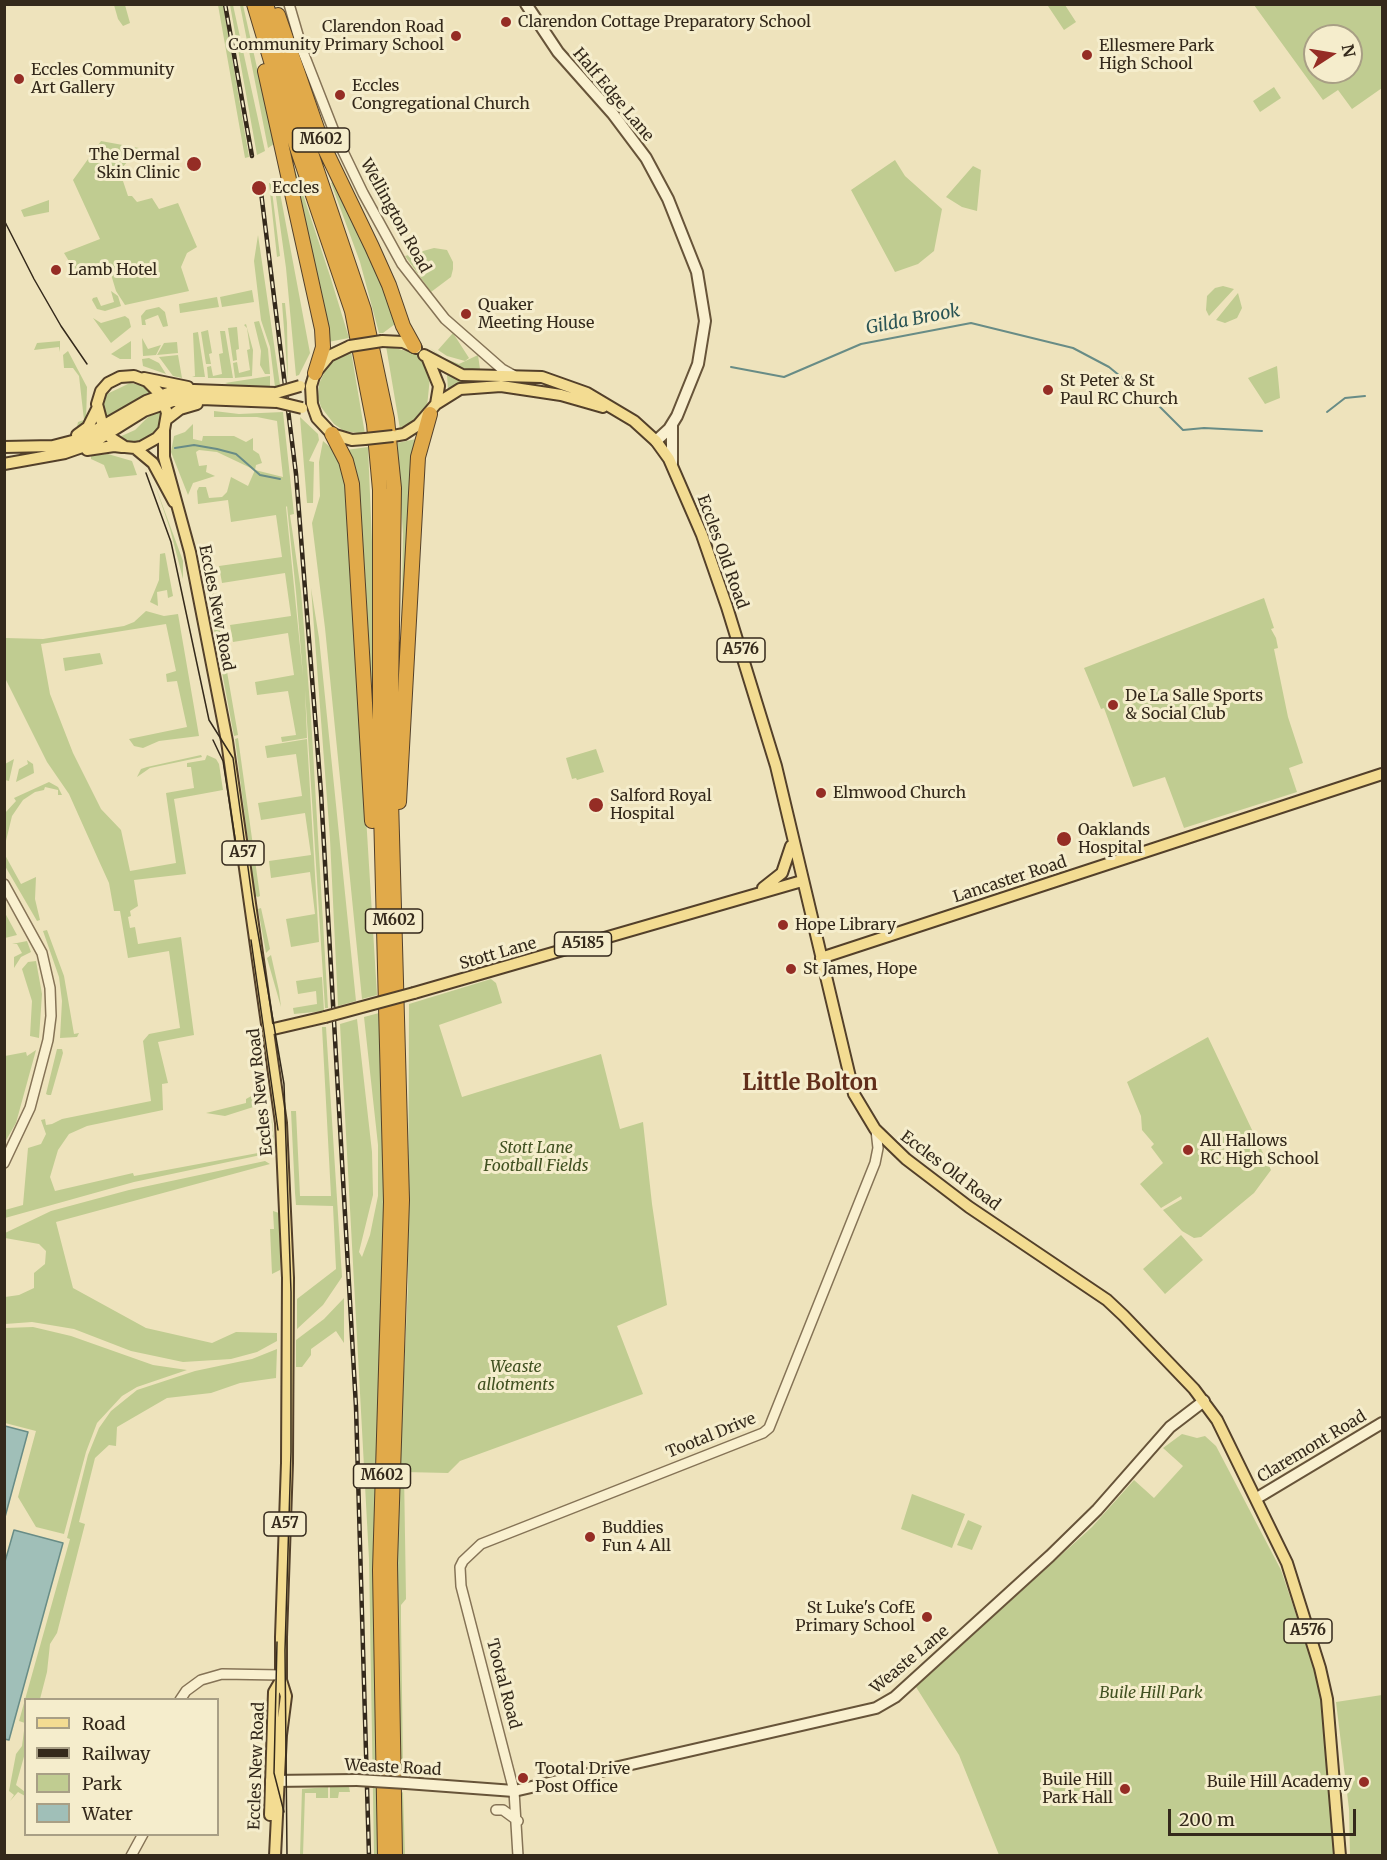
<!DOCTYPE html>
<style>
body{margin:0}
#map{position:relative;width:1387px;height:1860px;overflow:hidden;background:#eee3bc;font-family:Merriweather,serif}
canvas{display:block}
.frame{position:absolute;inset:0;border:6px solid #34291b;pointer-events:none}
.legend{position:absolute;left:24px;top:1698px;width:195px;height:138px;box-sizing:border-box;background:#f5edcc;border:2px solid #a89f85;margin:0;padding:8px 10px;list-style:none;font-size:18px;color:#34291b}
.legend li{display:flex;align-items:center;gap:12px;height:30px}
.legend b{width:30px;border:2px solid #a89f85}
.north{position:absolute;left:1303px;top:24px;width:60px;height:60px;box-sizing:border-box;background:#f5edcc;border:2px solid #a89f85;border-radius:50%;rotate:78deg;font-size:16px;font-weight:700;line-height:24px;text-align:center;color:#34291b}
.north::after{content:'';display:block;margin:auto;width:21px;height:27px;background:#952d25;clip-path:polygon(50% 0,100% 100%,50% 72%,0 100%)}
.scale{position:absolute;left:1168px;top:1809px;width:188px;height:27px;box-sizing:border-box;border:3px solid #34291b;border-top:0;padding-left:8px;font-size:18px;line-height:21px;white-space:nowrap;color:#34291b;-webkit-text-stroke:4px #f5edcc;paint-order:stroke}
</style>
<div id="map">
<canvas width="1387" height="1860"></canvas>
<div class="frame"></div>
<ul class="legend">
<li><b style="height:8px;background:#f3dc92"></b>Road</li>
<li><b style="height:8px;background:#34291b"></b>Railway</li>
<li><b style="height:16px;background:#c0cc91"></b>Park</li>
<li><b style="height:16px;background:#a0bfb8"></b>Water</li>
</ul>
<div class="north">N</div>
<div class="scale">200 m</div>
</div>
<script>
const context = document.querySelector('canvas').getContext('2d');
context.lineJoin = 'round';
function fillPath(path, color) {
  context.fillStyle = color;
  context.fill(path, 'evenodd');
}
function poly(rows) {
  const path = new Path2D();
  for (const r of rows) {
    path.moveTo(r[0], r[1]);
    for (let i = 2; i < r.length; i += 2) path.lineTo(r[i], r[i + 1]);
  }
  return path;
}
function strokePath(path, color, width, dash) {
  context.strokeStyle = color;
  context.lineWidth = width;
  context.lineCap = dash ? 'butt' : 'round';
  context.setLineDash(dash || []);
  context.stroke(path);
}
function label(font, color, halo, rows, align = 'center') {
  context.font = font + ' Merriweather,serif';
  context.lineWidth = 6;
  context.setLineDash([]);
  context.textBaseline = 'middle';
  context.strokeStyle = halo;
  context.fillStyle = color;
  for (const [text, x, y, turn = 0] of rows) {
    context.save();
    context.translate(x, y);
    context.rotate((+turn || 0) * Math.PI / 180);
    context.textAlign = isNaN(turn) ? turn : align;
    if (halo) context.strokeText(text, 0, 0);
    context.fillText(text, 0, 0);
    context.restore();
  }
}
const green = poly([
 [114,5,125,5,130,23,123,26,118,19],
 [218,5,223,5,249,157,245,158],
 [230,5,233,5,265,151,257,155],
 [240,5,243,5,274,144,268,148],
 [1051,5,1065,5,1076,22,1064,30,1048,6],
 [1254,5,1382,5,1382,88,1352,109,1338,90,1323,100],
 [1315,36,1351,36,1351,72,1315,72],
 [1274,87,1281,98,1260,112,1253,101],
 [101,141,139,148,122,168,122,178,128,196,132,196,137,202,152,198,159,209,178,203,197,247,187,253,181,267,189,291,125,305,116,291,110,271,78,276,64,253,100,239,73,180],
 [289,152,331,279,349,338,328,342],
 [895,160,905,176,942,209,934,251,918,264,895,272,851,190],
 [973,166,981,170,977,211,962,207,946,197],
 [334,181,370,255,387,299,395,324,383,333,379,333,360,262,331,183],
 [274,182,278,182,310,353,299,375,296,376,286,268],
 [269,183,271,183,280,256,277,257],
 [49,200,49,212,24,217,21,210],
 [258,235,280,385,275,387,270,347,261,320,254,261],
 [434,248,447,250,453,262,453,269,451,277,431,292,405,256],
 [1223,286,1234,289,1209,316,1206,310,1207,296,1215,288],
 [252,290,254,302,222,307,220,297],
 [111,291,118,296,121,306,105,311,97,309,92,300,93,298,97,297,101,306,114,302],
 [1238,293,1242,308,1237,318,1225,323,1216,320],
 [217,297,219,307,180,313,179,304],
 [282,303,285,303,287,323,288,381],
 [159,307,165,312,168,326,163,327,158,315,145,320,146,325,142,325,141,316,146,310],
 [125,316,129,319,131,327,111,343,93,318,101,323],
 [259,321,268,349,270,374,265,374,260,365,261,351,254,322],
 [246,324,253,350,252,376,235,378,233,363,237,362,239,373,250,370,247,350,250,349,247,328,244,325],
 [237,327,239,349,236,350,237,360,233,361,228,328],
 [208,330,212,353,209,354,211,364,206,364,201,332],
 [220,331,225,331,233,378,208,378,207,367,211,366,213,376,222,374,219,354,223,353],
 [198,332,205,377,192,377,195,376,193,333],
 [453,333,469,358,465,361,447,356,438,350],
 [142,338,148,349,161,345,156,355,143,356],
 [60,341,60,352,59,347,34,350,37,343],
 [131,341,131,359,120,359,111,354],
 [177,342,178,353,157,355,164,343],
 [386,346,415,353,425,363,430,377,427,407,420,418,400,429],
 [430,348,444,358,459,364,478,355,480,369,473,371,456,369],
 [68,351,87,387,86,422,76,432,78,422,84,420,79,376,73,368,64,368,63,355],
 [351,351,365,434,344,431,334,424,321,407,318,397,319,384,326,368,336,358],
 [178,355,182,378,173,376,159,357],
 [149,358,159,363,166,374,143,366,142,359],
 [1277,366,1280,398,1265,404,1248,378],
 [447,375,477,381,477,382,448,389],
 [270,376,270,388,237,387,225,383],
 [130,383,144,386,150,392,104,418,103,407,107,394],
 [161,411,160,430,145,443,128,443,117,438,135,430,148,417],
 [214,411,239,414,283,412,294,514,290,515,301,591,311,717,328,1008,325,1008,305,690,307,738,282,742,281,737,296,735,288,691,257,695,255,682,294,675,288,633,233,642,230,625,291,616,285,573,222,583,219,566,282,557,276,515,231,522,228,500,198,504,197,491,199,487,206,487,209,498,222,497,227,492,231,477,248,486,255,470,217,452,199,450,196,452,199,466,207,465,206,472,215,476,193,483,188,495,171,452,174,436,185,432,193,424,193,439,202,441,203,436,234,436,246,442,253,438,253,450,259,454,262,463,256,465,255,470,283,477,277,421,257,417,214,417],
 [287,506,296,592,303,676,286,507],
 [300,417,318,434,319,440,309,461,314,462,313,503,307,503],
 [416,439,414,452,401,649,403,534,397,443],
 [323,441,337,453,345,475,377,995,362,999,325,628,312,523,320,496,319,462],
 [368,447,373,566,373,756,346,450],
 [108,454,132,461,137,475,109,478,104,465,91,459,91,456],
 [154,482,183,561,183,579,170,529],
 [165,553,173,596,168,598,167,590,157,592,158,606,150,602,159,580,160,554],
 [200,555,205,555,208,562,238,735,234,736],
 [311,588,319,638,356,1001,338,1006,330,839],
 [1264,598,1274,628,1271,629,1276,638,1278,648,1274,649,1288,717,1303,763,1289,768,1297,792,1184,828,1165,777,1133,787,1104,708,1101,709,1084,668],
 [146,611,164,616,178,614,199,736,159,741,143,748,134,746,129,739,187,727,177,681,167,682,166,674,176,671,166,624,41,644,50,694,73,753,101,809,121,830,130,871,176,863,166,793,194,788,191,767,187,767,187,763,205,760,207,755,216,759,219,764,223,790,174,799,186,874,134,880,138,906,130,911,131,916,128,917,130,928,135,927,138,944,181,937,194,1035,158,1042,168,1083,162,1084,163,1110,87,1126,69,1134,58,1150,50,1177,55,1191,133,1173,134,1176,258,1153,274,1146,267,1116,272,1119,275,1152,134,1182,5,1218,5,1210,23,1205,28,1148,41,1144,46,1134,41,1120,45,1119,46,1125,52,1124,62,1119,151,1101,143,1041,149,1034,180,1028,169,951,128,958,120,911,114,911,109,883,99,861,69,794,47,762,5,678,5,638,43,639,124,626,134,622],
 [100,653,103,664,65,671,63,658],
 [238,738,260,896,258,897,255,896,235,739],
 [307,739,319,942,291,947,286,919,315,914,310,872,271,878,269,861,311,855,305,813,261,820,258,803,302,796,296,754,267,758,265,746],
 [596,749,604,772,577,780,576,778,572,779,566,758],
 [201,755,202,757,150,768,137,777,141,769,147,767],
 [14,759,9,781,5,780,5,764],
 [27,760,33,764,34,773,16,782,19,769,28,764],
 [49,782,58,787,62,795,58,795,58,790,45,787,44,790,35,792,23,800,12,816,5,845,5,813,16,801,14,798],
 [5,855,21,884,36,877,35,899,40,920,37,921,5,866],
 [261,908,270,949,266,953,258,909],
 [4,913,5,913,17,935,5,938],
 [47,930,64,976,74,1034,79,1033,77,1037,60,1038,62,1001,59,977,43,931],
 [27,941,31,952,21,957,14,968,14,957,22,953,17,944,12,944],
 [271,955,279,991,281,1007,267,958],
 [36,961,42,994,39,1038,30,1036,32,1001,22,969,28,962],
 [322,977,324,1011,294,1014,293,1008,317,1004,316,991,298,994,296,981],
 [491,979,496,983,502,1003,439,1025,462,1097,601,1054,620,1129,643,1122,652,1204,667,1305,617,1326,643,1394,460,1461,448,1473,404,1472,406,1599,401,1605,401,1619,403,1767,400,1764,397,1603,399,1479,408,1286,409,1004],
 [379,1013,385,1201,373,1560,378,1856,374,1855,369,1559,340,1024,357,1019,372,1152,373,1195,359,1252,362,1257,370,1235,378,1196,378,1145,364,1017],
 [322,1027,326,1027,342,1277,323,1305,297,1329,297,1299,336,1269,333,1206,296,1205,295,1193,291,1111,296,1111,300,1196,331,1196],
 [1208,1037,1271,1170,1254,1193,1201,1237,1194,1238,1182,1231,1163,1210,1182,1199,1181,1196,1161,1208,1140,1184,1163,1163,1151,1147,1154,1144,1142,1130,1141,1116,1127,1082],
 [57,1049,62,1049,63,1053,51,1095,48,1095,46,1094],
 [36,1050,16,1123,5,1142,5,1056,26,1052,27,1056],
 [255,1094,268,1094,269,1102,225,1116,206,1113,246,1103,246,1099],
 [265,1161,270,1164,56,1222,73,1288,146,1328,212,1343,236,1332,277,1333,277,1341,257,1352,231,1359,183,1362,131,1351,74,1329,32,1322,5,1324,5,1297,19,1295,34,1288,34,1273,45,1264,46,1251,39,1244,5,1238,5,1233,51,1211,129,1190],
 [273,1211,279,1213,281,1254,280,1270,272,1274,270,1229,274,1229],
 [1181,1235,1203,1260,1165,1294,1143,1269],
 [344,1298,344,1343,336,1331,311,1349,311,1355,302,1367,296,1367,296,1340,324,1319],
 [33,1327,71,1336,153,1365,187,1370,137,1387,122,1396,97,1423,86,1452,64,1534,36,1527,18,1497,36,1431,5,1423,5,1328],
 [277,1349,276,1378,240,1383,211,1393,167,1398,117,1427,116,1446,109,1445,95,1458,79,1522,85,1524,57,1633,50,1644,47,1672,40,1699,26,1700,25,1753,16,1785,25,1792,25,1796,18,1792,10,1801,14,1795,9,1791,16,1754,22,1746,25,1723,19,1721,70,1539,67,1538,88,1455,99,1428,111,1411,137,1390,195,1371,252,1359],
 [1182,1434,1197,1438,1205,1436,1216,1446,1281,1570,1317,1677,1323,1702,1336,1855,999,1855,959,1755,916,1687,1092,1527,1134,1480,1154,1498,1183,1466,1163,1448],
 [912,1494,965,1514,952,1548,901,1529],
 [968,1520,982,1526,972,1550,957,1545],
 [1382,1695,1382,1855,1350,1855,1349,1809,1336,1702],
 [328,1787,328,1798,316,1798,316,1793,305,1793,303,1855,300,1855,302,1789],
 [330,1787,349,1787,350,1792,339,1792,338,1798,330,1798],
 [403,1792,405,1855,402,1855,400,1794]
]);
const water = poly([
 [5,1426,28,1432,5,1517,4,1426,5,1426],
 [14,1530,63,1543,9,1740,4,1739,4,1565,14,1530]
]);
const stream = poly([
 [731,367,784,377,861,344,971,323,1073,348,1109,367,1131,385],
 [1151,398,1183,430,1204,428,1262,431],
 [1327,412,1345,398,1365,396],
 [175,448,194,445,217,449,236,454,260,475,280,479]
]);
const tertiary = poly([
 [289,4,303,52,337,139,363,193,402,264,445,319,502,369,513,375],
 [4,884,42,953,50,988,51,1016,48,1040,30,1108,4,1163],
 [180,1700,186,1691,201,1680,222,1674,281,1675],
 [496,1810,503,1810,518,1821],
 [131,1856,143,1834],
 [518,1856,514,1791,461,1586,460,1567,463,1561,481,1544,763,1433,769,1428,875,1163,878,1148,876,1130]
]);
const secondary = poly([
 [526,4,558,52,613,114,646,158,668,199,697,272,705,321,698,364,677,416,669,429,656,441],
 [672,463,672,425],
 [1257,1498,1382,1423],
 [271,1781,357,1780],
 [406,1783,514,1791,876,1708,895,1697,1050,1556,1097,1510,1170,1427,1204,1401]
]);
const primary = poly([
 [382,341,403,342,416,348],
 [350,346,329,356,315,373,311,386,312,404,317,418,332,434,352,440,365,439],
 [424,355,462,375,542,377,587,393,634,421,656,441,669,459,702,535,727,607,776,766,854,1094,875,1129,906,1159,969,1207,1107,1300,1124,1316,1194,1389,1217,1420,1287,1563,1320,1668,1327,1699,1340,1856],
 [144,378,188,387],
 [436,404,460,389,501,386,561,395,603,407],
 [167,419,180,409,197,404],
 [164,430,164,457,190,552,227,741,281,1123,288,1278,287,1463,281,1637,281,1680,286,1696,281,1735,275,1856],
 [77,435,88,427,97,409],
 [393,436,404,434,418,425,436,404,439,386,428,359],
 [4,447,53,446,80,439,146,401,171,392,194,390,276,393],
 [135,448,153,463,174,502],
 [87,450,114,446,122,447,125,447,135,448,141,447,157,438,164,430,167,413,161,395,147,381,134,376,120,377,108,383,101,391,97,404,103,427,111,438,125,447],
 [4,464,65,453,91,444,144,411,173,401,201,399,277,402],
 [763,888,782,873,791,846],
 [821,958,1382,774],
 [414,993,802,881],
 [269,1030,325,1017],
 [270,1815,274,1692,281,1680]
]);
const motorway = poly([
 [254,4,296,145,352,311,374,424,380,490,380,772,391,1202,380,1570,385,1856],
 [266,4,307,141,364,310,387,419,394,488,390,763,402,1200,390,1563,395,1856],
 [278,15,322,143,372,247,389,285,403,326,414,346],
 [265,71,322,329,323,347,315,373],
 [332,434,346,461,352,484,372,821],
 [399,802,418,457,430,414]
]);
const tram = poly([
 [4,220,34,279,61,326,87,364],
 [146,473,171,542,209,720,233,758,253,904,284,1084,291,1292,291,1452,285,1650,287,1856],
 [213,740,223,761,237,851],
 [251,940,278,1130],
 [277,1642,274,1773,284,1812]
]);
const rail = poly([
 [225,4,252,156],
 [260,184,296,474,321,793,356,1407,369,1856]
]);
const secondaryBridge = poly([
 [357,1780,406,1783]
]);
const primaryBridge = poly([
 [350,346,382,341],
 [276,393,300,386],
 [277,402,302,408],
 [365,439,393,436],
 [325,1017,414,993]
]);
const markers = [
 [506,22,6,"#952d25"],
 [456,36,6,"#952d25"],
 [1087,55,6,"#952d25"],
 [19,79,6,"#952d25"],
 [340,95,6,"#952d25"],
 [194,164,8,"#952d25"],
 [259,188,8,"#952d25"],
 [56,270,6,"#952d25"],
 [466,314,6,"#952d25"],
 [1048,390,6,"#952d25"],
 [1113,705,6,"#952d25"],
 [821,793,6,"#952d25"],
 [596,805,8,"#952d25"],
 [1064,839,8,"#952d25"],
 [783,925,6,"#952d25"],
 [791,969,6,"#952d25"],
 [1188,1150,6,"#952d25"],
 [590,1537,6,"#952d25"],
 [927,1617,6,"#952d25"],
 [523,1778,6,"#952d25"],
 [1364,1782,6,"#952d25"],
 [1125,1789,6,"#952d25"]
];
const shields = [
 [321,140,57],
 [741,650,48],
 [243,853,42],
 [394,921,57],
 [583,944,57],
 [382,1476,57],
 [285,1524,42],
 [1308,1631,48]
];
const shieldNames = [
 ["M602",321,140],
 ["A576",741,650],
 ["A57",243,853],
 ["M602",394,921],
 ["A5185",583,944],
 ["M602",382,1476],
 ["A57",285,1524],
 ["A576",1308,1631]
];
const poiNames = [
 ["Clarendon Cottage Preparatory School",518,22],
 ["Clarendon Road",444,27,"right"],
 ["Community Primary School",444,45,"right"],
 ["Ellesmere Park",1099,46],
 ["High School",1099,64],
 ["Eccles Community",31,70],
 ["Art Gallery",31,88],
 ["Eccles",352,86],
 ["Congregational Church",352,104],
 ["The Dermal",180,155,"right"],
 ["Skin Clinic",180,173,"right"],
 ["Eccles",272,188],
 ["Lamb Hotel",68,270],
 ["Quaker",478,305],
 ["Meeting House",478,323],
 ["St Peter & St",1060,381],
 ["Paul RC Church",1060,399],
 ["De La Salle Sports",1125,696],
 ["& Social Club",1125,714],
 ["Elmwood Church",833,793],
 ["Salford Royal",610,796],
 ["Hospital",610,814],
 ["Oaklands",1078,830],
 ["Hospital",1078,848],
 ["Hope Library",795,925],
 ["St James, Hope",803,969],
 ["All Hallows",1200,1141],
 ["RC High School",1200,1159],
 ["Buddies",602,1528],
 ["Fun 4 All",602,1546],
 ["St Luke's CofE",915,1608,"right"],
 ["Primary School",915,1626,"right"],
 ["Tootal Drive",535,1769],
 ["Post Office",535,1787],
 ["Buile Hill",1113,1780,"right"],
 ["Park Hall",1113,1798,"right"],
 ["Buile Hill Academy",1352,1782,"right"]
];
const streetNames = [
 ["Half Edge Lane",613,95,50],
 ["Wellington Road",395,216,61],
 ["Eccles Old Road",722,552,70],
 ["Eccles New Road",216,608,79],
 ["Lancaster Road",1010,880,-18],
 ["Stott Lane",498,954,-16],
 ["Eccles New Road",261,1092,-96],
 ["Eccles Old Road",950,1171,37],
 ["Tootal Drive",711,1436,-22],
 ["Claremont Road",1312,1447,-31],
 ["Weaste Lane",910,1660,-40],
 ["Tootal Road",503,1684,75],
 ["Eccles New Road",257,1766,-88],
 ["Weaste Road",393,1768,3]
];
const parkNames = [
 ["Stott Lane",536,1148],
 ["Football Fields",536,1166],
 ["Weaste",516,1367],
 ["allotments",516,1385],
 ["Buile Hill Park",1151,1693]
];
const waterNames = [
 ["Gilda Brook",913,320,-11]
];
const districtNames = [
 ["Little Bolton",810,1084]
];
fillPath(green, '#c0cc91');
fillPath(water, '#a0bfb8');
strokePath(water, '#688c86', 1.5);
strokePath(stream, '#688c86', 2);
strokePath(tertiary, '#857356', 12);
strokePath(secondary, '#675439', 14);
strokePath(primary, '#53402a', 14);
strokePath(motorway, '#53402a', 16);
strokePath(tertiary, '#f9f0cf', 9);
strokePath(secondary, '#f9f0cf', 10);
strokePath(primary, '#f3dc92', 10);
strokePath(motorway, '#e1aa4a', 14);
strokePath(tram, '#34291b', 1.5);
strokePath(rail, '#34291b', 4.5);
strokePath(rail, '#f5edcc', 2, [7]);
strokePath(secondaryBridge, '#675439', 14, []);
strokePath(primaryBridge, '#53402a', 14, []);
strokePath(secondaryBridge, '#f9f0cf', 10);
strokePath(primaryBridge, '#f3dc92', 10);
for (const [x, y, r, color] of markers) {
  const dot = new Path2D();
  dot.arc(x, y, r, 0, 2 * Math.PI);
  context.fillStyle = color;
  context.fill(dot);
  strokePath(dot, '#f5edcc', 2);
}
for (const [x, y, w] of shields) {
  const box = new Path2D();
  box.roundRect(x - w / 2, y - 12, w, 24, 4.5);
  context.fillStyle = '#f5edcc';
  context.fill(box);
  strokePath(box, '#34291b', 1.5);
}
label('bold 15px', '#34291b', null, shieldNames);
label('16px', '#34291b', '#f5edcc', poiNames, 'left');
label('16px', '#34291b', '#f5edcc', streetNames);
label('italic 16px', '#415121', '#f5edcc', parkNames);
label('italic 18px', '#2a5455', '#f5edcc', waterNames);
label('bold 22px', '#612e1a', '#f5edcc', districtNames);
</script>
